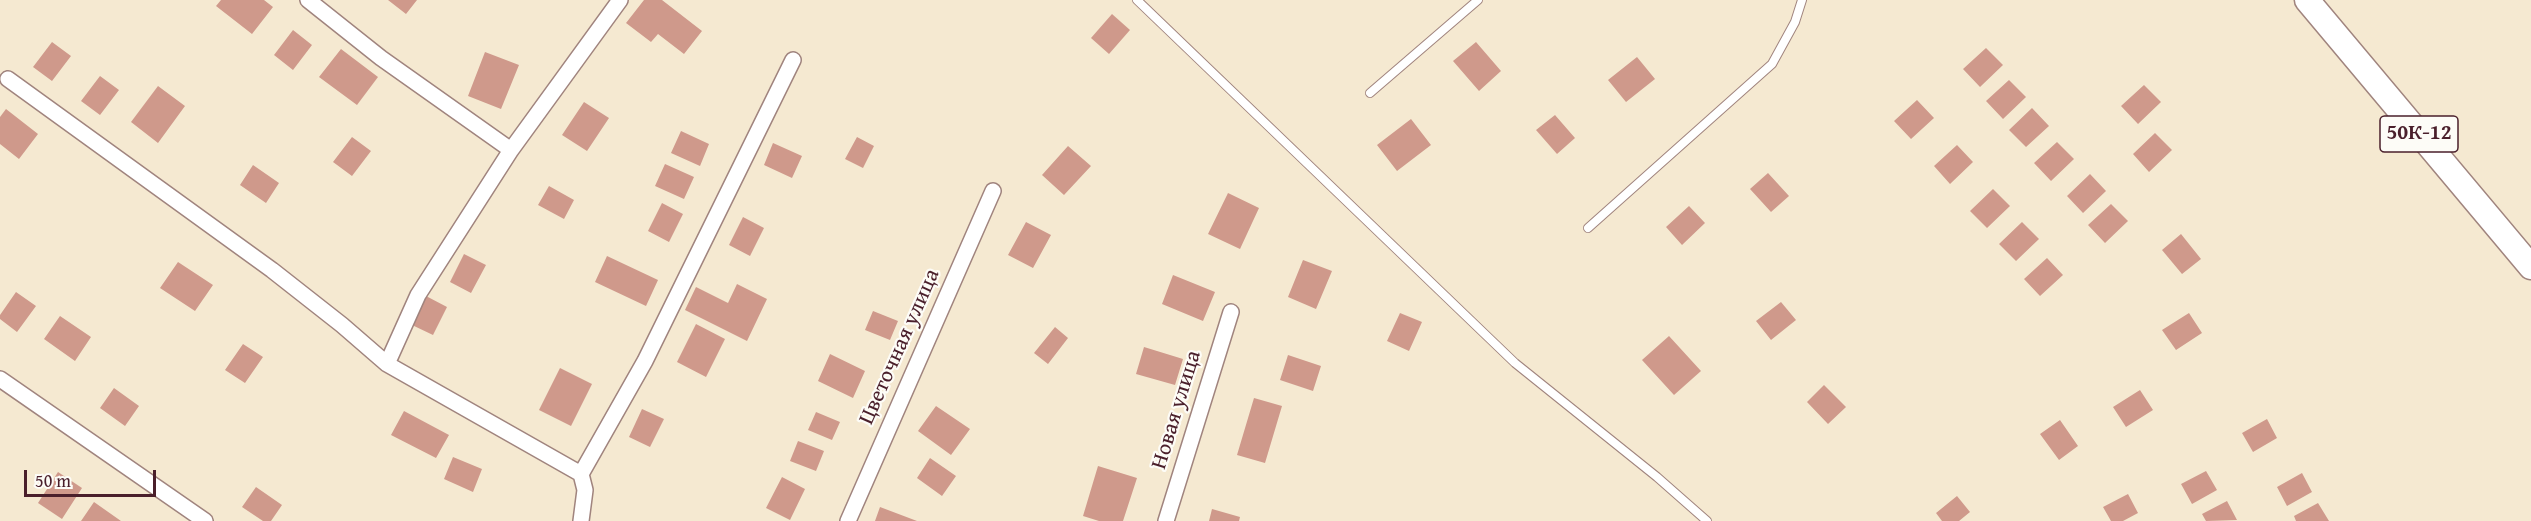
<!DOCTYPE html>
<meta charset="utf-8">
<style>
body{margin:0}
#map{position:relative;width:2531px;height:521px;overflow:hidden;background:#f5e9d1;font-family:"Gentium Book Plus",serif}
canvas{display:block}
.scale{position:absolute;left:24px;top:470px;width:132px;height:27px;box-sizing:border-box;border:3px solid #4a1f2b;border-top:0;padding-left:8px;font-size:18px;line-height:21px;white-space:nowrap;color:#4a1f2b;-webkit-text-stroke:4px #fdfcf7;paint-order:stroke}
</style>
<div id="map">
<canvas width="2531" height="521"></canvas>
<div class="scale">50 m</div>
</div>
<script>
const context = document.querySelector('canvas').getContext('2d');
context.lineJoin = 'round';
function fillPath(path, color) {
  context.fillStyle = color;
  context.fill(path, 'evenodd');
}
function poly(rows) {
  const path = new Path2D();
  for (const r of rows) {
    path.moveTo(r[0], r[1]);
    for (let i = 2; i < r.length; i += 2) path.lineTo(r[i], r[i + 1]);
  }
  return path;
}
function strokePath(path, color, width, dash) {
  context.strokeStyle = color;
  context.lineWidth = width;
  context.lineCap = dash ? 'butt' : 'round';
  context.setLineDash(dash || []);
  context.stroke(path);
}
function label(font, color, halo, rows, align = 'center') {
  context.font = font + ' "Gentium Book Plus",serif';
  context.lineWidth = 4.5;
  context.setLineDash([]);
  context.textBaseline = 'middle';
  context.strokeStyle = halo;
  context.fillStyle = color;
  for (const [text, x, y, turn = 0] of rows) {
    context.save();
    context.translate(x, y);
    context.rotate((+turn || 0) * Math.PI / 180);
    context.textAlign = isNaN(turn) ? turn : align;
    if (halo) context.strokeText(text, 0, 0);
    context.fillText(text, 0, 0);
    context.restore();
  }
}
const building = poly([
 [221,0,264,0,273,7,252,34,216,6],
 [388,0,417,0,406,14],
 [644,0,662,0,702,31,684,54,658,34,651,42,626,23],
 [1112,14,1130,30,1109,54,1091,38],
 [293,30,312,45,293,70,274,55],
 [52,42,71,56,52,81,33,67],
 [1476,42,1501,71,1479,91,1453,61],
 [1986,48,2003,65,1980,87,1963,69],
 [341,49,378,77,357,105,319,77],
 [485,52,519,65,501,109,468,96],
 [1637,57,1655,79,1626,102,1608,80],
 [100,76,119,90,100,115,81,101],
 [2009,80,2026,97,2003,119,1986,101],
 [2144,85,2161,102,2138,124,2121,106],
 [158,86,185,106,158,143,131,122],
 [1917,100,1934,118,1911,139,1894,121],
 [584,102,609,118,587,151,562,135],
 [2032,108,2049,126,2026,147,2009,130],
 [6,109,38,134,19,159,0,144,0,117],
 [1555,115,1575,138,1557,154,1536,130],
 [1411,119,1431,145,1397,171,1377,145],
 [681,131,709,144,700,166,671,153],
 [2155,133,2172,150,2149,172,2133,154],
 [352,137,371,151,352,176,333,162],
 [857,137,874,146,863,168,845,159],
 [2057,142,2074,159,2051,181,2034,163],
 [773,143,802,156,792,178,764,165],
 [1957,145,1973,162,1950,184,1934,166],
 [1068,146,1091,166,1064,195,1042,175],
 [665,164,694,177,684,199,655,186],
 [253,165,279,183,266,203,240,185],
 [1768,173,1789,196,1771,212,1750,189],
 [2090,174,2106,191,2083,213,2067,196],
 [549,186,574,200,564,219,538,205],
 [1993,189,2010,206,1987,228,1970,211],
 [1228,193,1259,208,1240,249,1208,234],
 [662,203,683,214,669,242,648,231],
 [2111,204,2128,221,2105,243,2088,225],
 [1689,206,1705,223,1682,245,1666,227],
 [743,217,764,228,750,256,729,245],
 [1026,222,1051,235,1033,268,1008,255],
 [2022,222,2039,239,2016,261,1999,244],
 [2181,234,2201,259,2182,274,2162,250],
 [464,254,486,265,471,293,450,282],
 [607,256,658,280,646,306,595,282],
 [2047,258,2063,275,2040,296,2024,279],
 [1303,260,1332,271,1316,309,1288,297],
 [178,262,213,285,195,311,160,288],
 [1173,275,1215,292,1203,321,1162,304],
 [737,284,767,299,747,341,685,310,696,287,728,303],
 [16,292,36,306,17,332,0,319,0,315],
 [426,296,447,307,433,335,412,325],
 [1781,302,1796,320,1771,340,1756,321],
 [873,311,898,321,890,340,865,330],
 [1400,313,1422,322,1409,351,1387,341],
 [2189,313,2202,333,2176,350,2162,330],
 [60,316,91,337,75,361,44,339],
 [696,324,725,339,706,377,677,362],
 [1055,327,1068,338,1048,364,1034,353],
 [1669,336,1701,371,1674,395,1642,360],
 [243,344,263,357,245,383,225,370],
 [1144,347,1183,359,1175,385,1136,374],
 [830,354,865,371,853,398,818,381],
 [1288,355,1321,366,1313,391,1280,380],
 [560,368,592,384,571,426,539,410],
 [1824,385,1846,407,1828,424,1807,402],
 [114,388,139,406,125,426,100,408],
 [2140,390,2153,410,2126,427,2113,407],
 [1254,398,1282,406,1265,463,1237,455],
 [936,406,970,429,951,455,918,431],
 [642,409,664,419,650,447,629,437],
 [404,411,449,435,436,458,391,435],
 [816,412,840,422,832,440,808,430],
 [2267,419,2277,438,2253,452,2242,433],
 [2060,420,2078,446,2059,460,2040,434],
 [798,441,824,451,816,471,790,461],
 [453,457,482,469,473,492,444,479],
 [930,458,956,476,942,496,917,478],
 [1098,466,1137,478,1123,521,1099,521,1083,516],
 [2206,471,2217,490,2192,504,2181,484],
 [58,472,82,488,62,519,38,503],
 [2302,473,2312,492,2287,506,2277,487],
 [782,477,805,489,790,520,766,508],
 [256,487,282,505,271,521,263,521,242,507],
 [2128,494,2138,513,2123,521,2111,521,2103,507],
 [1957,496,1970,512,1959,521,1942,521,1936,513],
 [2227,501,2237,520,2206,521,2202,514],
 [94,502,121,521,81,521],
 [2318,503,2329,521,2296,521,2294,516],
 [880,507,917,521,875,521],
 [1212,509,1240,517,1239,521,1209,521]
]);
const lane = poly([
 [1137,0,1515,363,1657,477,1707,521],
 [1370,93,1478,0],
 [1588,228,1772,64,1795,22,1802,0]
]);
const street = poly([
 [308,0,381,58,511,150],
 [8,79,272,270,342,325,387,364,581,474],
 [387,364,418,295,511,150,620,0],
 [0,379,205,521],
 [581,521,585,490,581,474,645,361,793,60],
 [848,521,993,191],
 [1166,521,1231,312]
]);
const primary = poly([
 [2307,0,2531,267]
]);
const shields = [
 [2419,134,78]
];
const shieldNames = [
 ["50К-12",2419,134]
];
const streetNames = [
 ["Цветочная улица",900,347,-66],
 ["Новая улица",1177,410,-73]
];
fillPath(building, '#cf998b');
strokePath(lane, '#a0847e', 10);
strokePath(street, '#a0847e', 18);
strokePath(primary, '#a0847e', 27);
strokePath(lane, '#fff', 8);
strokePath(street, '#fff', 15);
strokePath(primary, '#fff', 24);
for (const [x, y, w] of shields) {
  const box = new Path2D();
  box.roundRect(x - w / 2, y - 18, w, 36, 4.5);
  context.fillStyle = '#fdfcf7';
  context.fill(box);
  strokePath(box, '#4a1f2b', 1.5);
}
label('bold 21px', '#4a1f2b', null, shieldNames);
label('22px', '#4a1f2b', '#fdfcf7', streetNames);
</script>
